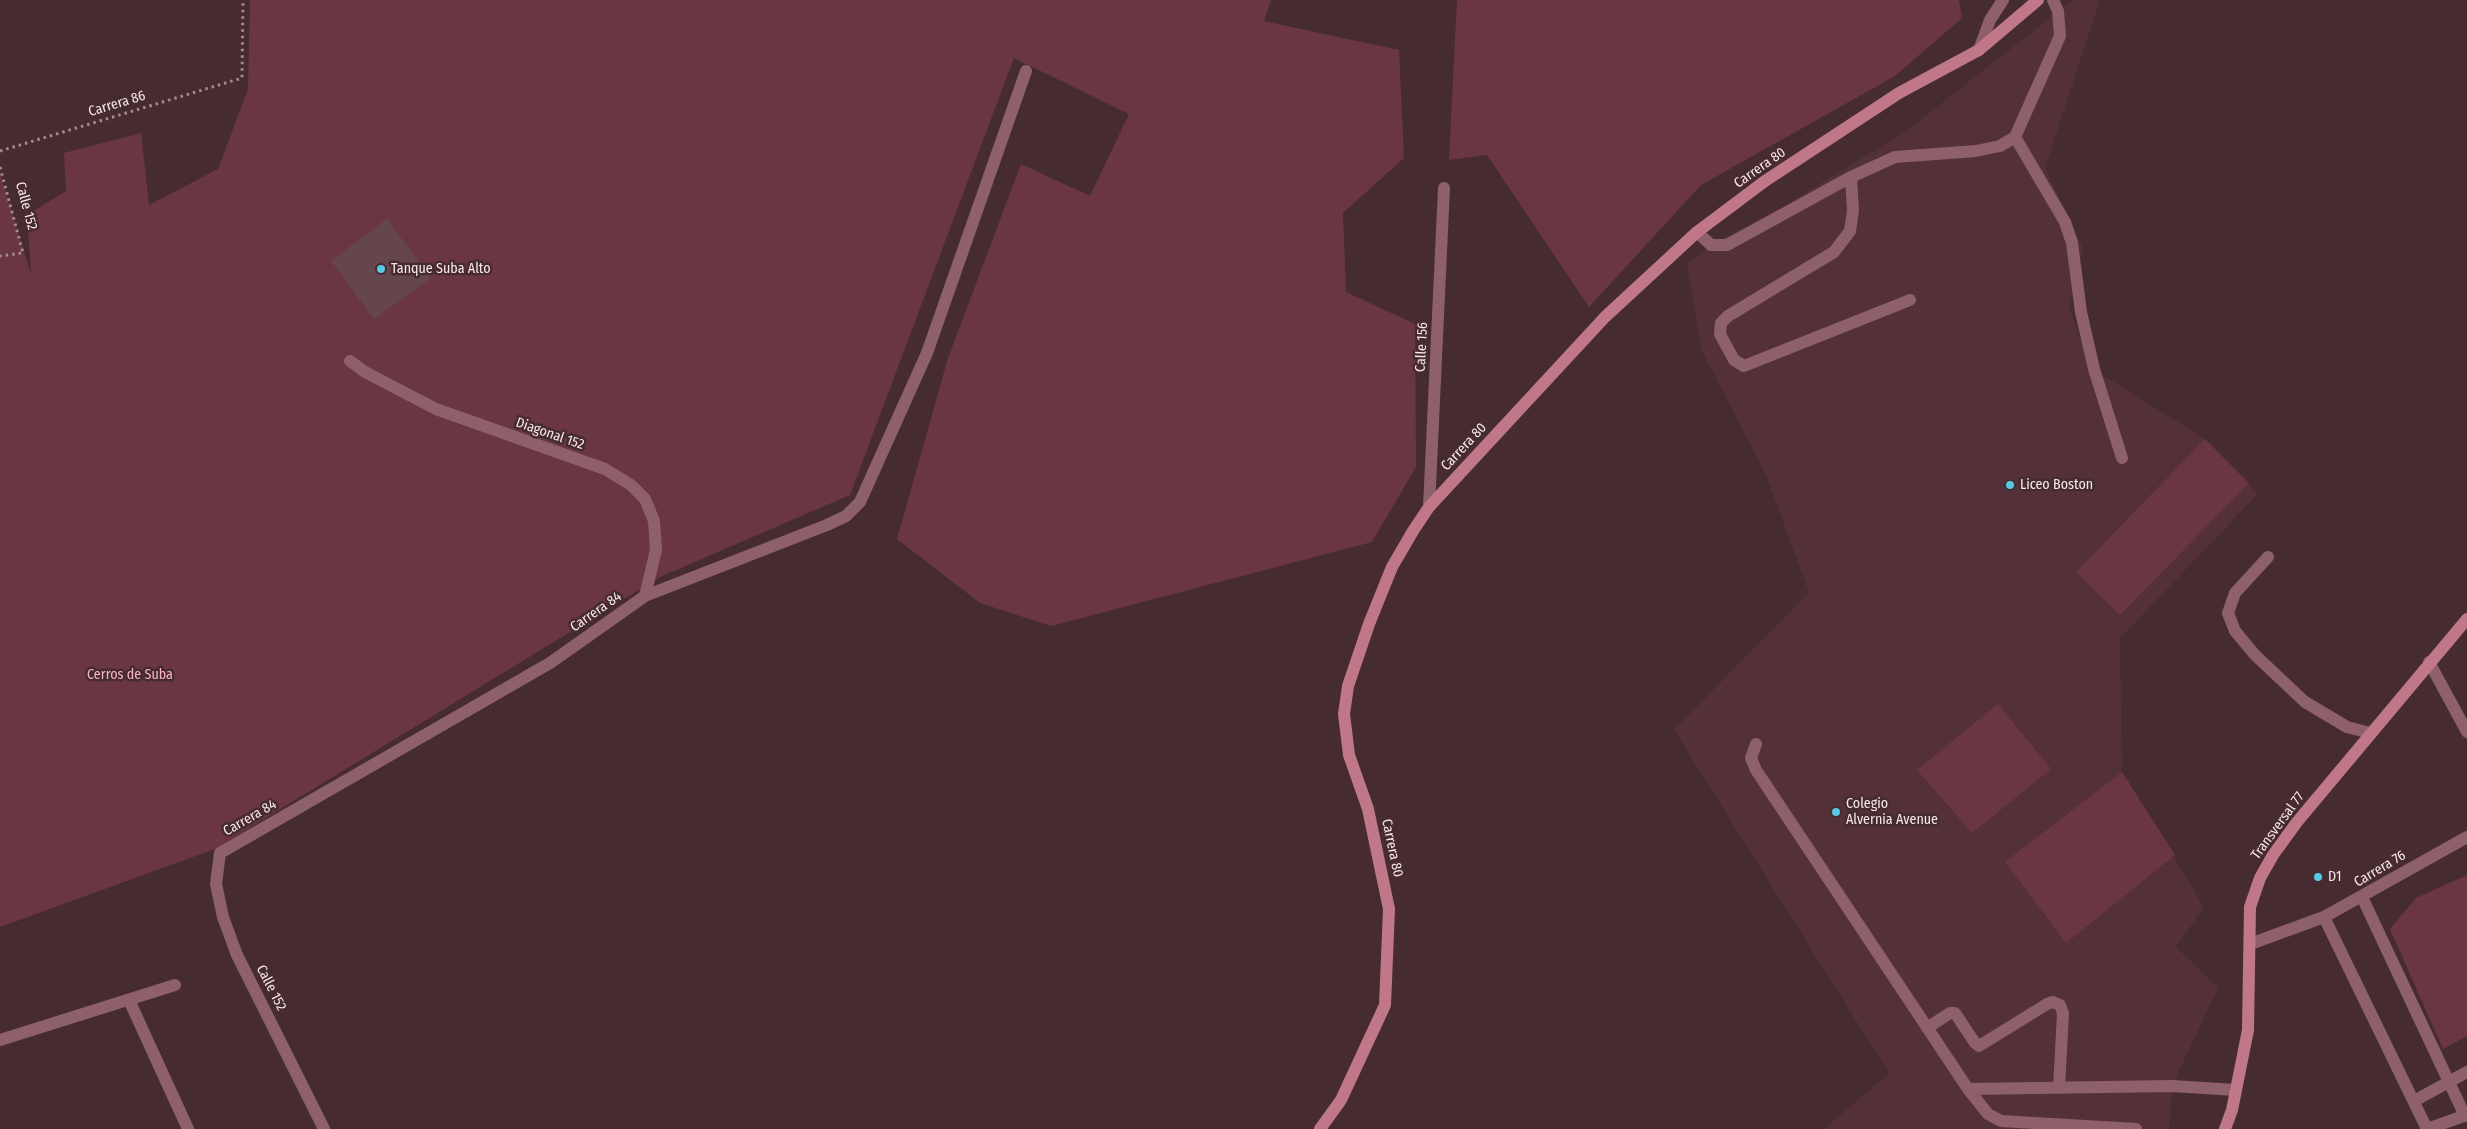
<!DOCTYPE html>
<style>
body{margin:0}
canvas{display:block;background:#462b31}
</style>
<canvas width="2467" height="1129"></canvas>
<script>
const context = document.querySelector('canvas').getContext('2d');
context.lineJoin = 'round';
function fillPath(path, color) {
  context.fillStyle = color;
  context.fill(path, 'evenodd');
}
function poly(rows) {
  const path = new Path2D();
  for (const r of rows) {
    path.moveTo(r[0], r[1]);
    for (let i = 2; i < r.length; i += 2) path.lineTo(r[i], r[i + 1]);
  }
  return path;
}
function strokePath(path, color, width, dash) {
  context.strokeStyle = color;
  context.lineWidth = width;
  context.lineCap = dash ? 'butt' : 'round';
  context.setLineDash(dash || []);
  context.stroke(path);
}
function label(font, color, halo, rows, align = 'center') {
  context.font = font + ' "Fira Sans Condensed",sans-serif';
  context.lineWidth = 5;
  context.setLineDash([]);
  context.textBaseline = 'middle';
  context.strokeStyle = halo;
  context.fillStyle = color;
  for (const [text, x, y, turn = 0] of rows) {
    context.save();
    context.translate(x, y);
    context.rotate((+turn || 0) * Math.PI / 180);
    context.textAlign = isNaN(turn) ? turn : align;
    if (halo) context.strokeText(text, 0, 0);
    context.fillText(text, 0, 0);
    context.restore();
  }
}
const built = poly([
 [2073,0,2100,0,2045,168,2083,249,2069,307,2091,368,2205,439,2258,494,2120,638,2122,772,2204,907,2176,947,2218,988,2172,1086,2169,1129,1824,1129,1889,1073,1674,730,1809,592,1767,477,1701,349,1687,264,1711,245,1787,204,1905,132]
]);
const green = poly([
 [250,0,1271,0,1264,21,1399,50,1404,158,1343,213,1346,292,1415,324,1416,467,1372,542,1051,626,980,603,897,539,948,358,1021,164,1090,196,1129,114,1014,58,850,495,660,577,215,849,0,927,0,173,31,274,27,215,66,191,64,153,141,133,149,205,218,169,248,89],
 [1457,0,1959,0,1962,18,1895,76,1701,185,1589,307,1487,155,1449,160],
 [2205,439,2249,483,2120,615,2076,572],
 [1998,704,2051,769,1972,833,1917,770],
 [2122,772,2175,855,2066,943,2005,862],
 [2467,875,2467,1036,2443,1049,2390,929,2416,898]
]);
const building = poly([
 [387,219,431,278,374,319,331,261]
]);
const path = poly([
 [0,151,242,78,243,0],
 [0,167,23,253,0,256]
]);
const lane = poly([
 [1979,50,1990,20,2003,0],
 [2015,137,2065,222,2072,243,2081,312,2094,369,2122,458],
 [1851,177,1853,211,1850,231,1834,252,1728,316,1721,323,1720,334,1734,360,1744,366,1910,300],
 [1697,232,1711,245,1727,245,1851,177,1895,157,1976,151,2000,146,2015,137,2060,36,2058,11,2053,0],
 [2268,557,2235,593,2228,613,2235,631,2255,655,2305,702,2347,727,2370,733],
 [1756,744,1751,758,1756,770,1968,1089,1988,1114,2001,1121,2136,1129],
 [2362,897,2465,1116],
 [2324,917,2427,1129],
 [129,1000,188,1129],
 [1927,1028,1950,1013,1955,1013,1975,1043,1979,1046,2047,1004,2053,1002,2060,1005,2063,1013,2059,1088],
 [0,1040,175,985],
 [1968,1089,2172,1086,2236,1090],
 [2414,1101,2467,1072],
 [2427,1129,2467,1115]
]);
const street = poly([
 [350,361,365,372,436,409,605,469,631,485,645,499,654,521,656,550,645,596],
 [1429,507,1444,188],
 [2429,662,2467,732],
 [2250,944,2324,917,2467,837],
 [324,1129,237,955,223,917,216,884,220,853,550,663,645,596,827,525,846,516,860,502,927,353,1026,71]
]);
const secondary = poly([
 [1320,1129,1341,1100,1385,1005,1389,909,1368,809,1349,755,1344,714,1348,686,1369,624,1392,567,1413,531,1429,507,1605,317,1697,232,1765,181,1899,93,1979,50,2038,0],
 [2225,1129,2232,1110,2248,1030,2250,907,2260,878,2273,855,2297,822,2467,619]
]);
const markers = [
 [381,269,5,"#58c9e3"],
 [2010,485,5,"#58c9e3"],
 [1836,812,5,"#58c9e3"],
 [2318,877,5,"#58c9e3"]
];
const streetNames = [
 ["Carrera 86",117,104,-17],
 ["Carrera 80",1760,168,-35],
 ["Calle 152",26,206,75],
 ["Calle 156",1422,347,-87],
 ["Diagonal 152",550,434,19],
 ["Carrera 80",1464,447,-47],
 ["Carrera 84",596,612,-35],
 ["Carrera 84",250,818,-30],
 ["Transversal 77",2278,826,-54],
 ["Carrera 80",1392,848,78],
 ["Carrera 76",2380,869,-31],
 ["Calle 152",271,988,63]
];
const poiNames = [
 ["Tanque Suba Alto",391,269],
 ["Liceo Boston",2020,485],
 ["Colegio",1846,804],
 ["Alvernia Avenue",1846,820],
 ["D1",2328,877]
];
const parkNames = [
 ["Cerros de Suba",130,675]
];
fillPath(built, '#543138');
fillPath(green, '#6a3642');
fillPath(building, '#64464c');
strokePath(path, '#a28b90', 3, [2.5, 4]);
strokePath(lane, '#8e6069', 12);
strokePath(street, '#8e6069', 12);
strokePath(secondary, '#c07787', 12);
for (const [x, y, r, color] of markers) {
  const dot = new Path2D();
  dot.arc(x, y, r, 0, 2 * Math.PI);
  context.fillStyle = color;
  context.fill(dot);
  strokePath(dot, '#462b31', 2);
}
label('14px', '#fae7ea', '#462b31', streetNames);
label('14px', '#fae7ea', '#462b31', poiNames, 'left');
label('14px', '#fbb4c2', '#462b31', parkNames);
</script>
